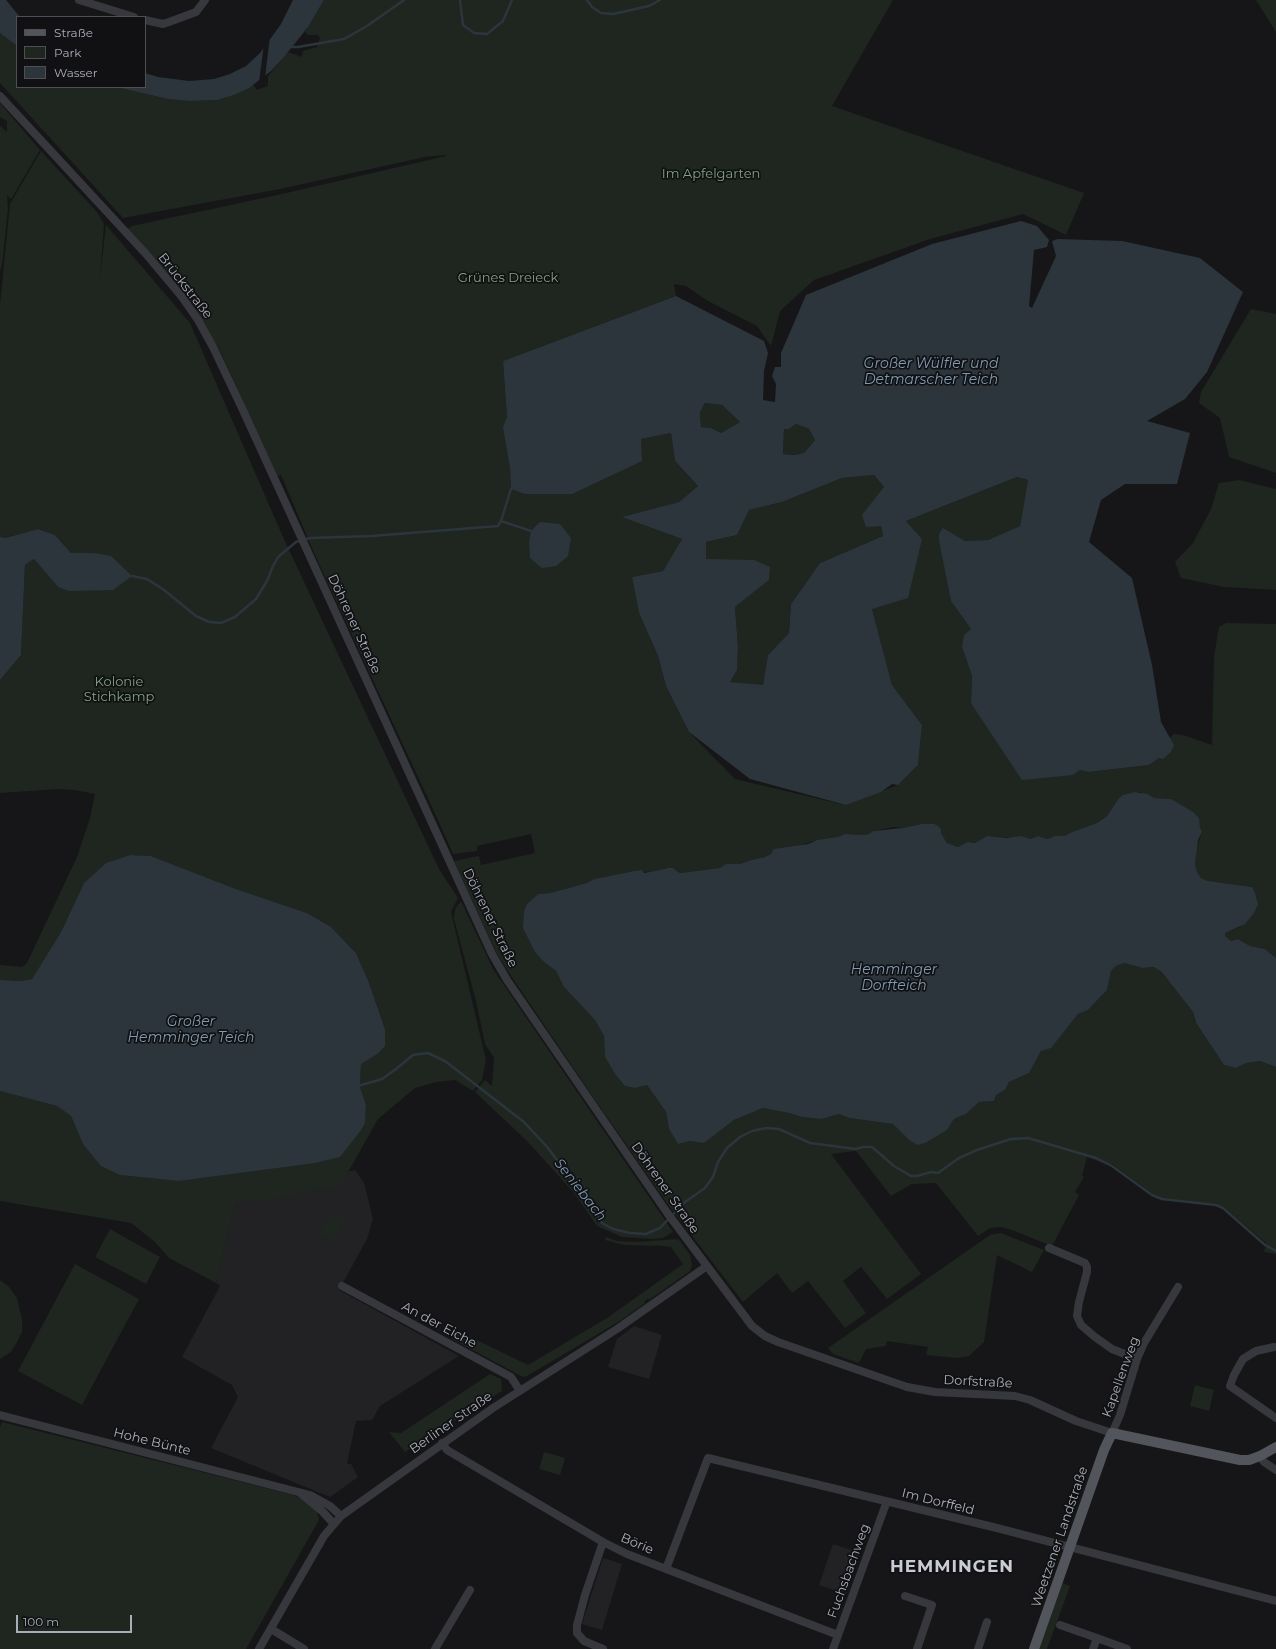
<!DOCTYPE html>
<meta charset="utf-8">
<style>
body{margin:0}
#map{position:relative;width:1276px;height:1649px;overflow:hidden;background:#161618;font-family:Montserrat,sans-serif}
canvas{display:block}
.legend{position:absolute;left:16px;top:16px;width:130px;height:72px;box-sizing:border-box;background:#111113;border:1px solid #4d4f55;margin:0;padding:5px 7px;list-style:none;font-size:12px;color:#a8adb8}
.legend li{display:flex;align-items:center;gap:8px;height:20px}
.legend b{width:20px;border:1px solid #4d4f55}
.scale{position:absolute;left:16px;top:1615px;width:116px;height:18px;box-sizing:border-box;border:2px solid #a8adb8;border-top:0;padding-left:5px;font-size:12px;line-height:14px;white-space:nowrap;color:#a8adb8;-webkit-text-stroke:3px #111113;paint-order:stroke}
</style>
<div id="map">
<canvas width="1276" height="1649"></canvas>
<ul class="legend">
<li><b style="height:5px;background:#53555c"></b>Straße</li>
<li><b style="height:11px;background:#1e261f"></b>Park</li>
<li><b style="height:11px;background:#2c353c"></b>Wasser</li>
</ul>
<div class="scale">100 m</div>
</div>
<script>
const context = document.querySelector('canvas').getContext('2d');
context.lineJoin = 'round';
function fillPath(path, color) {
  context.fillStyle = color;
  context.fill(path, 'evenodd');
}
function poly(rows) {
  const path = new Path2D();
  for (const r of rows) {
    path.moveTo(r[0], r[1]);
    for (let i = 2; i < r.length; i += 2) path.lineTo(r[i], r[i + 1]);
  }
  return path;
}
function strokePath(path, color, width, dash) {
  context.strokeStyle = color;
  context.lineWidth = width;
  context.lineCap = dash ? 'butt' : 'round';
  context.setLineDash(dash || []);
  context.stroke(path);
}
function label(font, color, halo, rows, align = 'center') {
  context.font = font + ' Montserrat,sans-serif';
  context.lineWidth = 3.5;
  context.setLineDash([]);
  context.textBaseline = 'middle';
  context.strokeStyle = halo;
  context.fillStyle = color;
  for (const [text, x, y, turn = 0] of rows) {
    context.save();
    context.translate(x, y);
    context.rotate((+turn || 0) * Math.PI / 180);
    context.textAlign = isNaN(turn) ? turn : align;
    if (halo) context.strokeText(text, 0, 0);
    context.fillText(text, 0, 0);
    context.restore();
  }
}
const built = poly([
 [355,1170,364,1183,373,1219,367,1239,339,1290,459,1356,380,1406,372,1420,356,1421,347,1464,351,1464,358,1477,330,1497,211,1448,238,1397,232,1385,182,1357,220,1286,216,1283,236,1203,319,1177],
 [634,1326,662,1335,649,1379,608,1367,617,1339],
 [833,1544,860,1553,846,1594,819,1585],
 [603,1558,622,1564,602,1630,582,1624]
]);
const green = poly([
 [324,0,893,0,832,106,1084,193,1066,235,1023,214,930,239,814,280,780,311,771,346,757,326,706,300,686,286,674,284,676,296,503,361,507,417,504,427,510,468,511,489,641,439,671,433,675,461,698,486,679,502,623,517,682,539,663,571,632,577,639,613,658,656,666,686,689,732,735,779,845,805,898,785,918,765,922,725,892,685,872,609,922,539,906,521,1017,477,1028,480,1020,526,988,540,965,541,943,529,951,601,971,629,962,647,972,676,971,703,1073,775,1080,770,1088,772,1149,765,1159,758,1174,745,1170,738,1174,734,1183,735,1212,745,1214,656,1219,627,1226,623,1276,624,1276,958,1265,949,1250,946,1238,939,1231,941,1225,936,1225,933,1240,927,1258,903,1255,892,1252,887,1208,881,1201,878,1197,873,1195,863,1196,849,1202,832,1200,827,1199,818,1171,799,1154,798,1139,792,1119,798,1107,816,1097,823,1072,832,1064,836,1055,836,1047,839,1038,836,1030,839,987,836,975,843,972,842,958,847,947,843,941,833,941,829,921,824,903,828,893,827,873,831,869,834,864,835,845,834,837,837,817,840,771,854,765,857,751,860,740,864,726,864,721,868,680,873,677,870,668,868,650,872,634,871,594,879,587,883,550,893,538,894,527,904,524,911,544,962,556,971,564,987,595,1020,604,1036,605,1057,615,1074,625,1086,635,1088,647,1085,666,1112,669,1129,678,1144,690,1141,704,1143,734,1120,763,1108,789,1113,802,1117,822,1119,839,1114,849,1118,893,1124,909,1140,917,1145,947,1130,954,1119,966,1114,979,1102,994,1101,996,1095,1005,1090,1009,1082,1029,1073,1041,1051,1051,1047,1078,1014,1088,1010,1107,990,1111,971,1116,966,1124,963,1143,968,1154,967,1162,971,1193,1012,1195,1022,1224,1065,1236,1068,1246,1063,1260,1061,1276,1067,1276,1254,1264,1252,1266,1243,1224,1207,1217,1204,1162,1198,1153,1194,1112,1164,1110,1166,1087,1157,1082,1176,1084,1177,1075,1192,1079,1195,1052,1246,1012,1230,1001,1227,990,1228,978,1236,936,1183,912,1184,891,1196,856,1151,831,1154,921,1274,887,1299,861,1267,843,1281,866,1313,845,1328,808,1281,792,1293,777,1273,743,1302,669,1206,591,1094,511,976,496,952,454,861,479,856,481,865,535,853,531,834,477,846,477,851,453,854,437,818,315,555,281,475,278,476,272,464,220,351,186,294,125,231,132,226,282,194,446,156,446,155,425,157,280,189,123,218,0,83,0,33,17,46,17,87,116,87,168,99,189,101,217,100,234,95,253,84,257,90,268,86,268,76,288,52,302,57,303,51,317,47,320,38,318,35,308,35,305,32],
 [1256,0,1276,0,1276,32],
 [0,103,40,150,11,199,7,195,8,208,2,266,0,271,0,126,7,132,7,121,0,117],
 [41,151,97,212,104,224,100,279,106,225,190,323,283,537,439,869,458,898,451,912,486,1060,482,1080,473,1091,455,1080,436,1082,415,1088,378,1119,341,1185,273,1199,236,1203,216,1283,169,1258,155,1242,131,1223,0,1201,0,1091,57,1106,71,1116,83,1144,121,1175,178,1181,365,1123,366,1105,360,1087,361,1064,376,1055,385,1029,368,980,356,953,331,927,307,913,236,889,151,856,130,855,106,863,84,883,61,932,32,979,20,981,0,980,0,965,22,967,27,963,77,857,90,818,95,794,74,790,59,789,0,793,0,680,21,655,25,565,34,559,58,587,94,553,71,553,55,535,38,529,5,538,0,537,0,305,10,204],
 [1251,309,1276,314,1276,473,1229,457,1220,418,1199,403,1201,392],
 [705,403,722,405,740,422,721,433,711,428,701,427,700,412],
 [796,424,809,429,815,440,804,453,794,455,783,454,784,429,789,429],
 [874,475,884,487,881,526,883,536,820,563,791,604,789,633,768,655,763,686,730,682,737,669,738,647,735,607,769,580,705,559,706,542,737,535,749,510,782,502,842,478],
 [1239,480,1276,489,1276,590,1224,587,1181,578,1175,562,1193,543,1211,509,1219,483],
 [461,901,493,969,673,1232,663,1238,651,1239,622,1237,597,1226,574,1193,527,1141,475,1092,485,1080,492,1086,494,1058,485,1044,476,1001,454,919,455,909],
 [330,1212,346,1220,333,1243,318,1235],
 [110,1229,160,1257,146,1284,95,1257],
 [1001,1233,1044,1250,1032,1272,997,1255,984,1342,969,1356,957,1358,926,1355,928,1347,887,1341,886,1346,866,1349,859,1363,833,1354,828,1348,990,1235],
 [606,1237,617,1241,638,1242,677,1239,680,1241,690,1255,692,1265,690,1271,649,1300,648,1298,644,1302,645,1303,618,1322,527,1376,523,1377,452,1339,456,1330,528,1365,607,1318,683,1264,671,1247,663,1246,624,1245,605,1240],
 [75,1264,139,1299,82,1405,18,1371],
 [0,1280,9,1287,17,1298,22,1319,22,1332,17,1342,11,1352,0,1359],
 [490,1374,501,1379,502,1391,405,1452,389,1432,401,1433],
 [1195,1385,1214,1390,1209,1411,1190,1406],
 [2,1422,294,1495,312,1505,317,1511,319,1520,246,1649,0,1649,0,1427],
 [544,1452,565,1458,560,1475,539,1469],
 [1062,1583,1070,1586,1047,1649,1039,1649]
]);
const water = poly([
 [0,0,6,0,20,17,17,17,17,46,0,33],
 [293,0,324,0,308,27,284,57,271,71,249,88,234,95,217,100,189,101,168,99,116,87,145,87,145,73,158,77,189,81,214,79,230,74,246,66,260,53,281,24],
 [1021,221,1037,226,1049,240,1047,247,1034,250,1029,306,1032,308,1056,256,1052,241,1058,239,1122,241,1200,258,1243,292,1207,372,1185,399,1147,421,1190,433,1177,484,1125,484,1101,500,1089,542,1132,578,1152,665,1161,722,1174,745,1171,752,1163,759,1159,758,1149,765,1088,772,1080,770,1073,775,1022,780,971,703,972,676,962,647,964,635,971,629,951,601,939,540,939,534,943,528,965,541,988,540,1020,526,1028,480,1017,477,906,521,922,539,908,598,872,609,892,685,922,725,918,765,898,785,892,784,881,792,846,805,750,779,689,732,666,686,658,656,639,613,632,577,663,571,682,539,622,517,679,502,698,486,675,461,671,433,641,439,642,461,572,494,525,494,511,489,510,468,503,427,507,417,503,361,676,296,764,341,768,353,764,371,763,400,775,402,776,384,772,376,775,367,781,367,781,353,806,295,932,244],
 [705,403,722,405,740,422,721,433,711,428,701,427,700,412],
 [796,424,809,429,815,440,804,453,794,455,783,454,784,429,789,429],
 [874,475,884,487,862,515,866,527,881,526,883,536,820,563,791,604,789,633,768,655,763,685,730,682,737,670,738,647,735,607,769,580,770,567,754,560,706,559,706,542,737,535,749,510,782,502,842,478],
 [540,522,560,524,571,538,568,556,556,566,542,568,530,558,529,542,531,531],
 [38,529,55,535,71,553,94,553,111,556,132,576,113,590,69,591,58,587,34,559,25,565,21,655,0,680,0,537,5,538],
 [1135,792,1147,794,1154,798,1171,799,1193,812,1199,818,1200,827,1202,832,1198,840,1195,863,1197,872,1201,878,1208,881,1252,887,1255,892,1258,904,1254,913,1245,924,1225,933,1225,936,1231,941,1238,939,1250,946,1265,949,1276,958,1276,1067,1260,1061,1246,1063,1236,1068,1224,1065,1196,1023,1193,1012,1162,972,1154,967,1143,968,1124,963,1116,966,1111,971,1107,990,1088,1010,1078,1014,1051,1048,1041,1051,1029,1073,1009,1082,1005,1090,996,1095,994,1101,979,1102,966,1114,954,1119,947,1130,925,1143,917,1145,909,1140,893,1124,849,1118,839,1114,822,1119,802,1117,789,1113,763,1108,734,1120,704,1143,690,1141,678,1144,669,1129,666,1112,647,1085,635,1088,625,1086,615,1074,605,1057,604,1036,595,1020,564,987,556,971,544,962,535,952,523,928,524,911,527,904,538,894,550,893,587,883,594,879,634,871,642,870,644,873,650,872,668,868,673,868,680,873,720,868,726,864,740,864,751,860,765,857,771,854,774,849,808,844,817,840,837,837,845,834,864,835,869,834,873,831,903,828,921,824,934,824,938,826,941,829,941,833,947,843,958,847,968,842,975,843,987,836,1007,838,1021,836,1030,839,1038,836,1047,839,1055,836,1064,836,1072,832,1097,823,1107,816,1119,798,1123,795],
 [130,855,151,856,236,889,307,913,331,927,356,953,368,980,385,1029,385,1046,376,1055,361,1064,360,1087,366,1105,365,1123,361,1130,340,1157,315,1163,178,1181,120,1175,101,1166,83,1144,71,1116,57,1106,0,1091,0,980,20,981,32,979,61,932,84,883,106,863]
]);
const pier = poly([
 [270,36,265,78,259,82,264,44]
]);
const stream = poly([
 [460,0,463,25,474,33,487,34,503,21,512,0],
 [587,0,592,7,601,13,613,14,649,6,660,0],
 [289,47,298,47,344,39,367,26,404,0],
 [501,521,531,531],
 [132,576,147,579,164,590,196,616,209,622,221,623,235,617,256,599,267,581,273,566,278,557,296,542,310,538,372,536,498,526,501,521,511,489],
 [358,1086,382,1079,396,1069,413,1055,428,1053,445,1061,524,1122,548,1148,575,1184,583,1192,602,1223,613,1229,630,1233,646,1234,660,1228,685,1202,705,1188,713,1177,718,1162,727,1148,740,1137,752,1131,766,1128,779,1129,810,1143,856,1149,863,1147,872,1147,894,1166,911,1176,917,1176,931,1172,938,1173,959,1158,977,1150,1011,1139,1028,1138,1096,1158,1112,1166,1152,1195,1162,1199,1216,1205,1223,1208,1265,1245,1276,1251]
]);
const minor = poly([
 [79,0,134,17],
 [145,20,163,24,169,22,196,12,205,0],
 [0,96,146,254,182,297,198,320,213,347,242,408,492,954,507,980,668,1214,752,1326,765,1336,778,1342,907,1387,935,1392,1015,1396,1030,1400,1076,1421,1112,1433,1120,1415,1137,1359,1144,1343,1178,1287],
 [1049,1248,1085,1263,1087,1267,1087,1272,1079,1302,1077,1316,1081,1325,1095,1337,1112,1349,1137,1359],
 [342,1286,511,1377,520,1391],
 [1274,1347,1256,1351,1243,1359,1234,1375,1230,1386,1276,1418],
 [0,1415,310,1495,330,1506,341,1516],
 [442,1443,447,1450,603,1542,627,1554,838,1635],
 [1260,1456,1264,1462,1276,1470],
 [300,1493,323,1512,333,1523],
 [603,1542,585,1595,577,1625,577,1633,584,1641,603,1649],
 [666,1569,708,1458,997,1528,1276,1601],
 [905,1596,932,1605,917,1649],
 [1060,1625,1097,1638],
 [271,1629,304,1649],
 [259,1649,324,1536,341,1516,493,1408,617,1329,707,1266],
 [435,1649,470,1590],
 [833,1649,887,1501],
 [978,1649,987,1622],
 [1093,1649,1097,1638,1127,1649]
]);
const major = poly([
 [1034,1649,1104,1450,1112,1433,1240,1460,1249,1460,1260,1456,1276,1447]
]);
const parkNames = [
 ["Im Apfelgarten",711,174],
 ["Grünes Dreieck",508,278],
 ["Kolonie",119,682],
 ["Stichkamp",119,697]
];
const streetNames = [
 ["Brückstraße",185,286,52],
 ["Döhrener Straße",354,624,65],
 ["Döhrener Straße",490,918,64],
 ["Döhrener Straße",665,1188,55],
 ["An der Eiche",439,1325,28],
 ["Kapellenweg",1121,1377,-70],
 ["Dorfstraße",978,1382,3],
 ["Berliner Straße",451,1423,-35],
 ["Hohe Bünte",152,1442,14],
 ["Im Dorffeld",938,1502,14],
 ["Weetzener Landstraße",1060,1537,-71],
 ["Börie",637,1544,23],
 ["Fuchsbachweg",849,1571,-70]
];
const waterNames = [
 ["Großer Wülfler und",931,364],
 ["Detmarscher Teich",931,380],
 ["Hemminger",894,970],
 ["Dorfteich",894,986],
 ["Großer",191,1022],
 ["Hemminger Teich",191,1038],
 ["Seniebach",580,1190,52]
];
const districtNames = [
 ["HEMMINGEN",952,1567]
];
fillPath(built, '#222225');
fillPath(green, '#1e261f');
fillPath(water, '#2c353c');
fillPath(pier, '#161618');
strokePath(stream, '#2c353c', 2.5);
strokePath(minor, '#37383d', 8);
strokePath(major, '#53555c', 10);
label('13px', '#7fa381', '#111113', parkNames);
label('13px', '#a8adb8', '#111113', streetNames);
label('italic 14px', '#7f9bb3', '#111113', waterNames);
context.letterSpacing = '1px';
label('bold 17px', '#c9ccd4', '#111113', districtNames);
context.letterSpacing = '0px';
</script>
